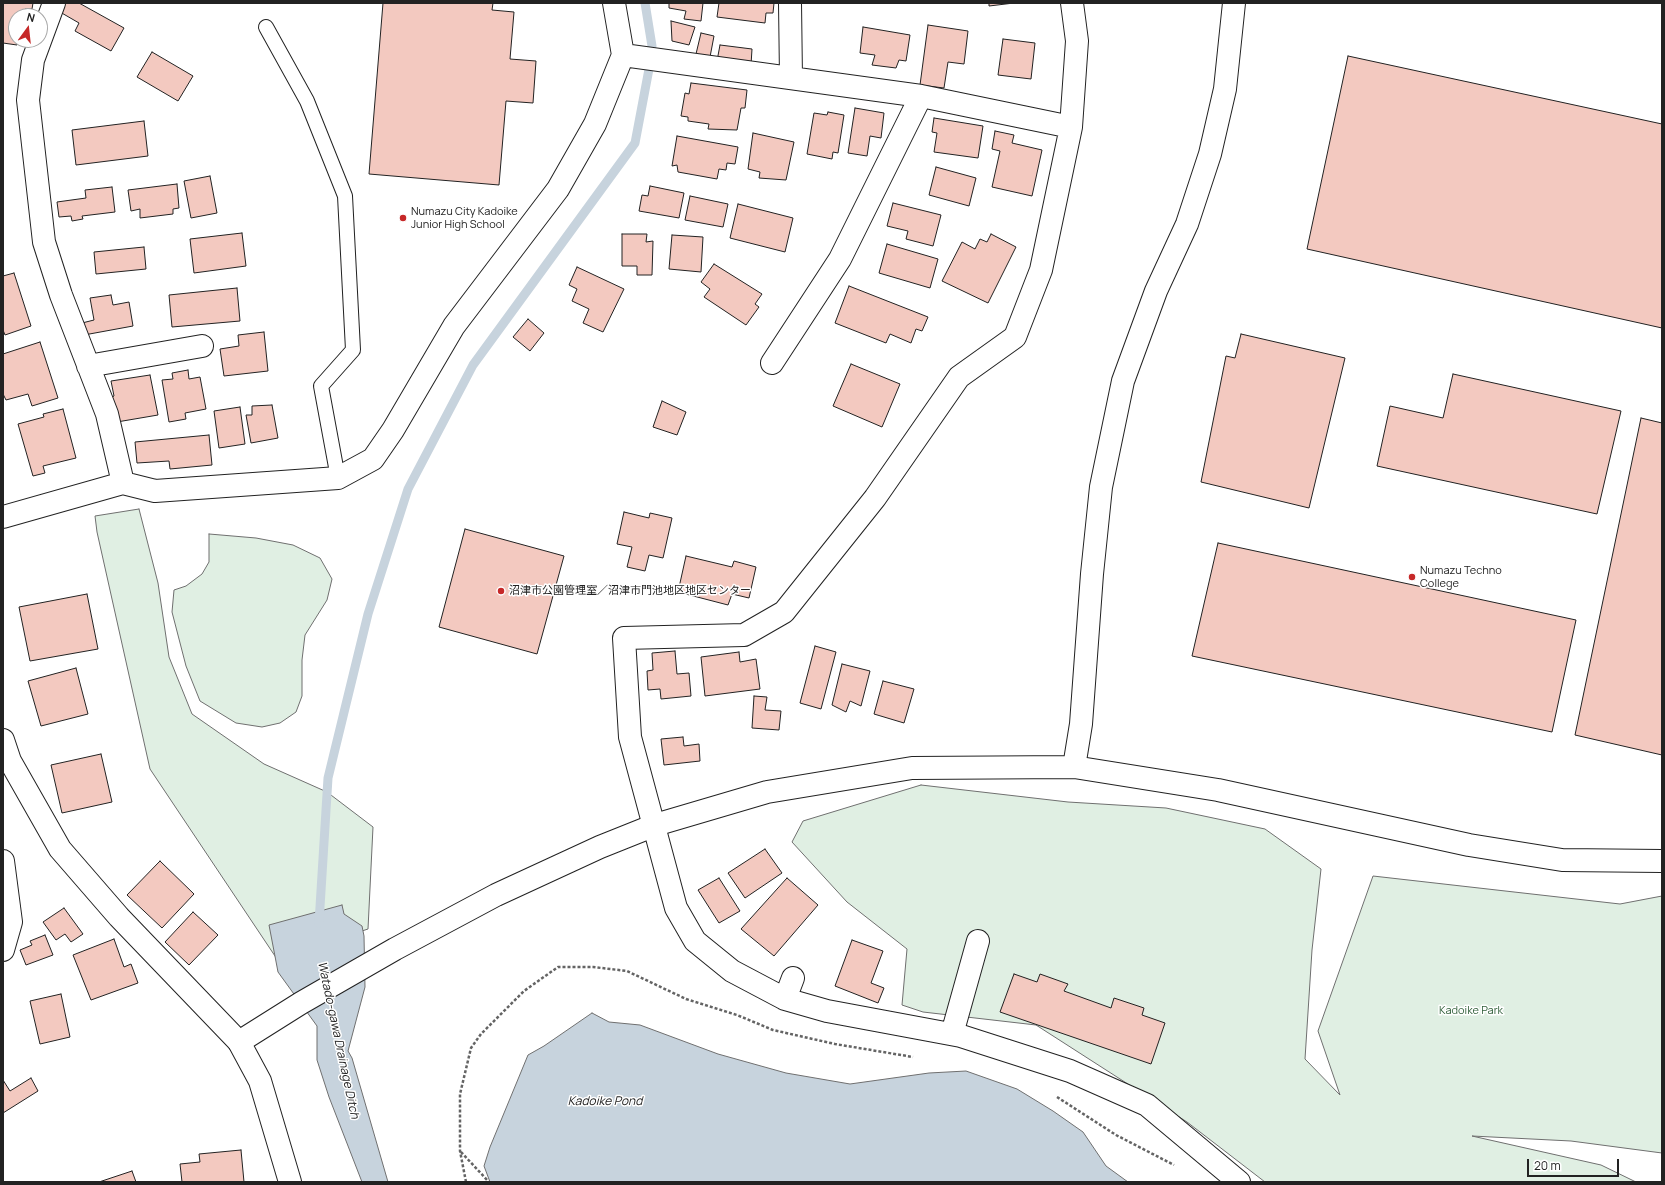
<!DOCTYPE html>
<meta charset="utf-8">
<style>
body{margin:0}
#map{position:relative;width:1665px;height:1185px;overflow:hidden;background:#fff;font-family:Manrope,sans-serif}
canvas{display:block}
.frame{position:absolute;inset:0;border:4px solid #222;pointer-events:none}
.north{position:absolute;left:8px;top:8px;width:40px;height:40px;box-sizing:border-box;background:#fff;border:1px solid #a7a7a7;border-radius:50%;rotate:15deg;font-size:11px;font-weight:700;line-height:16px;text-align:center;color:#222}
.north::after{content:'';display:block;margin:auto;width:14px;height:18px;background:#c62828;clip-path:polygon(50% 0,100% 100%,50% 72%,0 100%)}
.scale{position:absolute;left:1527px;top:1159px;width:92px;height:18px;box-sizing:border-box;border:2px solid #222;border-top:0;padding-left:5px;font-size:12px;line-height:14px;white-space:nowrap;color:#222;-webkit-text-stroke:3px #fff;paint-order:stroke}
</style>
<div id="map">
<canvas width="1665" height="1185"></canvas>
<div class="frame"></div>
<div class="north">N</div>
<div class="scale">20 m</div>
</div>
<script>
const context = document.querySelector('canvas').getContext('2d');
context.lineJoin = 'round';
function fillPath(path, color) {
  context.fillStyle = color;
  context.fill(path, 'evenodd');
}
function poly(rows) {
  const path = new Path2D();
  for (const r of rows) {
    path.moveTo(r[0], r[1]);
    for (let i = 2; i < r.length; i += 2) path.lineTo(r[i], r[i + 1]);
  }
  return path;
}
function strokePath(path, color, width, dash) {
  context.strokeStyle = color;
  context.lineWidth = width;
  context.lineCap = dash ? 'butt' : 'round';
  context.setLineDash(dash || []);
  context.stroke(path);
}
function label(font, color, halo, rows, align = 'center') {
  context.font = font + ' Manrope,"Noto Sans JP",sans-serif';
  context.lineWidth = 3;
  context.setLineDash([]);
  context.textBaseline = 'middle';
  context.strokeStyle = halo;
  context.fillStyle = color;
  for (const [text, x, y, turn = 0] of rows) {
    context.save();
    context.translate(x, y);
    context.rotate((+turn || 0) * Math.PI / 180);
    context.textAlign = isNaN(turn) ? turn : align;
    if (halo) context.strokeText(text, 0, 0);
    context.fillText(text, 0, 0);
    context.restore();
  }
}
const green = poly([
 [139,509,158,583,169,657,192,714,264,764,327,792,373,827,368,929,277,959,150,769,97,532,95,516,139,509],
 [209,534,256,538,293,545,320,558,332,579,327,600,305,635,302,660,302,696,296,712,280,723,262,727,236,723,200,701,186,666,172,612,174,590,186,586,202,574,209,562,209,534],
 [921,785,1068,802,1166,808,1265,829,1321,869,1312,950,1305,1059,1340,1095,1318,1031,1373,876,1620,904,1662,896,1662,1153,1571,1141,1472,1136,1601,1165,1636,1182,1265,1182,1187,1122,1036,1025,923,1012,902,1005,907,949,847,902,792,842,803,821,921,785]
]);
const water = poly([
 [342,905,344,914,362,926,364,936,365,987,348,1051,352,1058,388,1182,362,1182,329,1097,317,1060,317,1026,278,972,269,925,342,905],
 [592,1013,609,1022,640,1025,718,1054,786,1073,850,1084,929,1073,966,1071,1017,1089,1053,1111,1083,1132,1106,1166,1128,1182,490,1182,484,1166,490,1147,528,1055,544,1046,592,1013]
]);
const stream = poly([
 [645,3,652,46],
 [319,923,328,778,368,614,408,489,473,365,635,143,649,69]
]);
const building = poly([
 [3,3,33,3,32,9,25,9,23,16,16,16,17,45,3,43,3,3],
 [65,3,79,3,124,28,111,51,75,31,79,23,60,12,65,3],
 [383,3,493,3,492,10,514,12,510,59,536,61,533,103,506,101,499,185,369,174,383,3],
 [669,3,714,3,703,3,701,21,684,19,686,11,669,8,669,3],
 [719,3,774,3,773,13,766,13,765,23,717,17,719,3],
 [989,3,1014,3,989,6,989,3],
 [671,21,695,27,689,45,672,41,671,21],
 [928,25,968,31,964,64,948,62,944,88,920,85,928,25],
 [863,27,910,35,906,61,899,60,896,68,872,65,875,55,860,53,863,27],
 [701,33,714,36,710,57,696,54,701,33],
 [1003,39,1035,43,1031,79,998,75,1003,39],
 [720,45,752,49,751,65,717,61,720,45],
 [152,52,193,76,178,101,137,77,152,52],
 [1348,56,1662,124,1662,328,1307,249,1348,56],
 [691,83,747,90,745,108,741,108,737,130,708,129,709,124,688,121,688,117,681,116,685,93,689,94,691,83],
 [855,108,884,113,881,138,870,136,867,156,848,153,855,108],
 [828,112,844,115,838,153,833,152,832,159,807,154,814,113,827,115,828,112],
 [934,118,983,126,978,158,934,152,937,133,932,132,934,118],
 [144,121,148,156,76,165,72,130,144,121],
 [995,131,1014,135,1012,143,1042,150,1032,196,992,187,1000,151,992,149,995,131],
 [753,133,794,142,786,180,759,178,760,172,748,169,753,133],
 [677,136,738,147,735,164,727,163,726,170,719,169,717,179,678,172,677,165,672,166,677,136],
 [936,167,976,178,969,206,929,195,936,167],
 [210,176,217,213,191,218,184,181,210,176],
 [177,184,179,208,173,209,173,214,140,218,140,209,131,211,128,190,177,184],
 [650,186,684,193,679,218,639,211,642,195,648,196,650,186],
 [112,187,115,212,82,216,83,219,72,221,71,216,59,217,57,202,86,198,85,190,112,187],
 [690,196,728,204,723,227,685,220,690,196],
 [893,203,941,215,933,246,906,239,908,231,887,226,893,203],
 [738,204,793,218,785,252,730,238,738,204],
 [242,233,246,266,194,273,190,239,242,233],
 [622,234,647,234,646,242,653,241,652,275,637,275,637,266,622,266,622,234],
 [991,234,1016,247,988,303,942,281,962,242,975,249,980,239,987,242,991,234],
 [672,235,703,237,701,272,669,269,672,235],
 [887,244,938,259,930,288,879,273,887,244],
 [144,247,146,269,96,274,94,252,144,247],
 [714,264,762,294,755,304,759,307,746,325,704,297,710,289,701,282,714,264],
 [577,267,624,289,603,332,583,323,589,309,572,301,577,289,569,285,577,267],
 [14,273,31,326,5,335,3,330,3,276,14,273],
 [849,286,928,317,922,331,916,329,911,343,890,334,886,343,835,323,849,286],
 [237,288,240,321,172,327,169,295,237,288],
 [111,295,113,305,129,302,133,326,84,335,82,323,94,320,90,298,111,295],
 [528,319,544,333,530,351,513,337,528,319],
 [264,332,268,371,224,376,220,349,239,346,238,335,264,332],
 [1241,334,1345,358,1309,508,1201,482,1226,356,1235,358,1241,334],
 [40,342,58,398,32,406,28,394,6,400,3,394,3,354,40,342],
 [851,364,900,384,882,427,833,406,851,364],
 [188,370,189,379,200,377,206,409,185,413,186,419,169,422,162,380,173,379,172,373,188,370],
 [1453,374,1621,411,1597,514,1377,466,1390,406,1443,418,1453,374],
 [150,375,158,415,111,423,107,400,114,396,111,381,150,375],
 [662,401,686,412,677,435,653,427,662,401],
 [272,405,278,438,251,443,246,415,252,415,252,406,272,405],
 [240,407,245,444,219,448,214,411,240,407],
 [63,409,76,458,43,466,45,473,33,476,18,424,44,417,43,414,63,409],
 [1641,418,1662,423,1662,755,1575,735,1641,418],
 [209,435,212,465,170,469,169,461,137,463,135,442,209,435],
 [624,512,649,518,650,513,672,518,663,558,649,555,645,571,627,567,632,547,617,544,624,512],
 [465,529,564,556,537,654,439,627,465,529],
 [1218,543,1576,620,1552,732,1192,656,1218,543],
 [686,556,732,567,734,561,756,567,749,598,732,594,728,605,678,592,686,556],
 [87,594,98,649,30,661,19,607,87,594],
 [815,646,836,652,821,709,800,703,815,646],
 [675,651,677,674,689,673,691,696,661,699,660,689,648,690,647,671,653,670,652,653,675,651],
 [739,652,740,662,756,659,760,689,705,696,701,657,739,652],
 [842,664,870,671,861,706,850,701,846,712,832,705,842,664],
 [76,668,88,714,41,726,28,681,76,668],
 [883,681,914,689,904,723,874,714,883,681],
 [754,696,767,697,765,710,781,711,779,730,752,728,754,696],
 [683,737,684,746,699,744,700,761,664,765,661,739,683,737],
 [101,754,112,802,62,813,51,765,101,754],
 [765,849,782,873,745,898,728,873,765,849],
 [160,861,194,894,162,928,127,895,160,861],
 [719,878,740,911,719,923,698,890,719,878],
 [787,878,818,905,774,956,741,929,787,878],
 [64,908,83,934,71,942,65,934,56,940,43,922,64,908],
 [193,912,218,935,189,965,165,942,193,912],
 [45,935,53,955,26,965,20,950,32,945,30,941,45,935],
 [114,939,124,967,131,964,138,983,91,1000,73,955,114,939],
 [852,940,883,951,871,983,884,988,878,1003,835,986,852,940],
 [1014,974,1037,982,1040,974,1068,984,1064,991,1111,1008,1114,998,1144,1008,1142,1015,1165,1023,1151,1064,1000,1012,1014,974],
 [61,994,70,1037,40,1044,30,1001,61,994],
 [31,1078,38,1091,3,1113,3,1080,10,1091,31,1078],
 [241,1150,244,1182,182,1182,180,1164,200,1162,199,1154,241,1150],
 [132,1171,136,1182,99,1182,132,1171]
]);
const path = poly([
 [1057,1097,1116,1135,1174,1165],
 [461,1152,489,1182],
 [466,1182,460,1151,460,1094,471,1048,481,1034,524,991,558,967,593,967,627,971,686,999,737,1015,773,1030,835,1044,913,1057]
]);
const service = poly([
 [266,27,307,101,345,196,353,350,321,386,338,478]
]);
const minor = poly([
 [54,3,33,60,28,100,44,242,61,295,107,414,123,483],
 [790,3,791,78],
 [1072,3,1077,41,1071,127,1041,270,1015,337,959,377,875,498,784,612,744,635,624,638,630,737,676,908,695,941,732,971,785,999,827,1011,961,1036,1070,1071,1147,1105,1239,1182],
 [623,55,921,96,1071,127],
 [772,363,840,259,921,96],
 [88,366,202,346],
 [3,517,123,483,155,491,338,478,373,459,393,430,454,326,558,189,595,124,623,55,614,3],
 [3,740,10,761,60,849,119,917,239,1042,260,1081,290,1182],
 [3,861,11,922,3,950],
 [785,999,793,978],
 [952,1034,978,941]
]);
const tertiary = poly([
 [1074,767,1081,724,1092,574,1101,487,1123,381,1156,291,1187,224,1210,154,1225,89,1234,3],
 [239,1042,301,1003,395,949,496,895,600,847,655,825,767,792,912,768,1074,767,1218,790,1469,845,1562,860,1662,861]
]);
const markers = [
 [403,218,4,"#c62828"],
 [1412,577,4,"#c62828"],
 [501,591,4,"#c62828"]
];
const poiNames = [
 ["Numazu City Kadoike",411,212],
 ["Junior High School",411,225],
 ["Numazu Techno",1420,571],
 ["College",1420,584],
 ["沼津市公園管理室／沼津市門池地区地区センター",509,591]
];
const parkNames = [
 ["Kadoike Park",1471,1011]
];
const waterNames = [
 ["Watado-gawa Drainage Ditch",338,1040,78],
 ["Kadoike Pond",605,1102]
];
fillPath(green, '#e0efe3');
strokePath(green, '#6f6f6f', 1);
fillPath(water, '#c7d3dd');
strokePath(water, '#6f6f6f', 1);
strokePath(stream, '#c7d3dd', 9);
fillPath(building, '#f3c9c0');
strokePath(building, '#222', 1);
strokePath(service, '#222', 16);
strokePath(minor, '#222', 24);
strokePath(tertiary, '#222', 24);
strokePath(path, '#646464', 2.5, [3, 2]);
strokePath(service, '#fff', 14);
strokePath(minor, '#fff', 22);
strokePath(tertiary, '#fff', 22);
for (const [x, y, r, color] of markers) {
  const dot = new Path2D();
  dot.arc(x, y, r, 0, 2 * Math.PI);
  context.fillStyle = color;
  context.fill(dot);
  strokePath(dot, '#fff', 1.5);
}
label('11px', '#222', '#fff', poiNames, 'left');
label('11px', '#2f5e38', '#fff', parkNames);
label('italic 12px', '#222', '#fff', waterNames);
</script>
